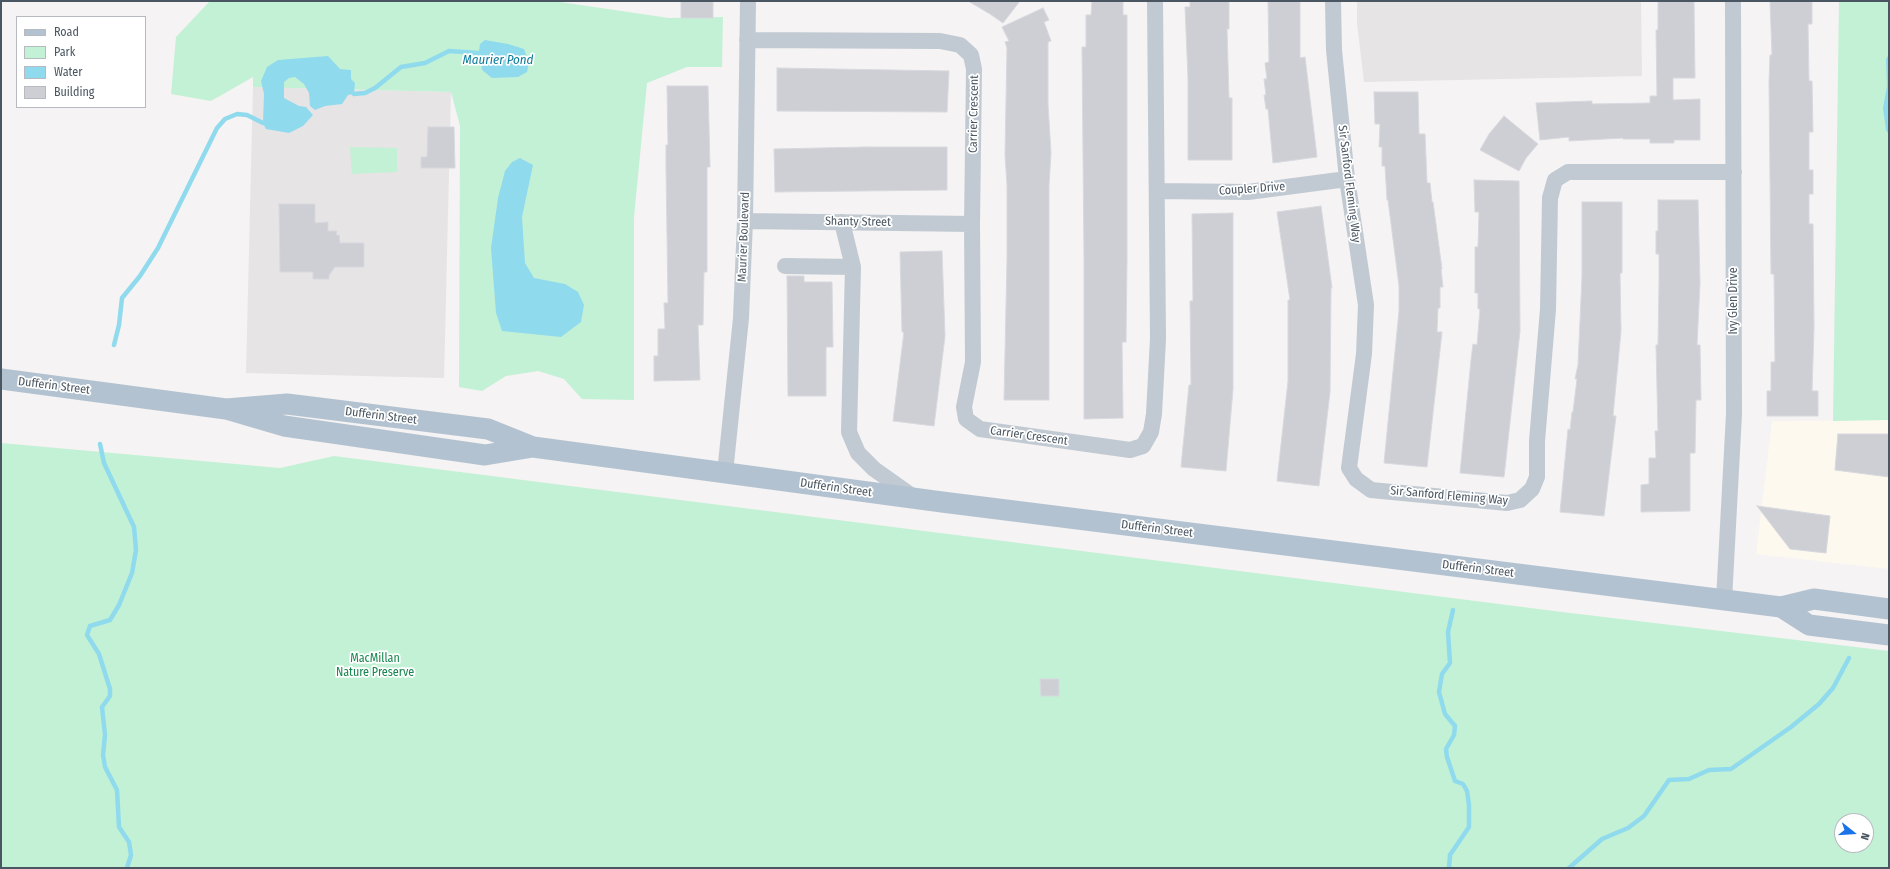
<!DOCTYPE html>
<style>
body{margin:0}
#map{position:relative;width:1890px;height:869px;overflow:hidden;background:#f5f3f3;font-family:"Fira Sans Condensed",sans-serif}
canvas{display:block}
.frame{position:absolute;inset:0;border:2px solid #4a5661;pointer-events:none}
.legend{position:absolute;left:16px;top:16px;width:130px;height:92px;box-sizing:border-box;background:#fff;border:1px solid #b7bbc0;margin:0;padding:5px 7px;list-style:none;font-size:12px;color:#4a5661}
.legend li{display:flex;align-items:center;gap:8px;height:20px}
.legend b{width:20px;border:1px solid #b7bbc0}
.north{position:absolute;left:1834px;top:813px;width:40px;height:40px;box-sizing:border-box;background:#fff;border:1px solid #b7bbc0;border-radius:50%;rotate:107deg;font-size:11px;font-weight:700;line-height:16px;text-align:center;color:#4a5661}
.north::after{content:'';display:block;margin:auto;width:14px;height:18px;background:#1a73e8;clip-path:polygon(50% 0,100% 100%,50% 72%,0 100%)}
</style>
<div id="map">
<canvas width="1890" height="869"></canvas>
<div class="frame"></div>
<ul class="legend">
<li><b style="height:5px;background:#b3c2d1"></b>Road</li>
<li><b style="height:11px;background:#c3f1d5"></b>Park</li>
<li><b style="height:11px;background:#90daee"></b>Water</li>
<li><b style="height:11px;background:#cdcfd5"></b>Building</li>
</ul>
<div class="north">N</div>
</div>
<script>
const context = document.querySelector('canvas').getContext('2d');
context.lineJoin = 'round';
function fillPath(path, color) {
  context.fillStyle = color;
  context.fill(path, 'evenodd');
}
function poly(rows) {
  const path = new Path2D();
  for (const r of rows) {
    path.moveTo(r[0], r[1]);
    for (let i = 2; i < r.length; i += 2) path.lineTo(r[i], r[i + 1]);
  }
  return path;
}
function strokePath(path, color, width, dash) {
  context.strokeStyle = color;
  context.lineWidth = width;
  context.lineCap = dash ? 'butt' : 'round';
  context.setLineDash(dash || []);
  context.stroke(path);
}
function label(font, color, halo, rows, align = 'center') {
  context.font = font + ' "Fira Sans Condensed",sans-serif';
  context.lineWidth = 3.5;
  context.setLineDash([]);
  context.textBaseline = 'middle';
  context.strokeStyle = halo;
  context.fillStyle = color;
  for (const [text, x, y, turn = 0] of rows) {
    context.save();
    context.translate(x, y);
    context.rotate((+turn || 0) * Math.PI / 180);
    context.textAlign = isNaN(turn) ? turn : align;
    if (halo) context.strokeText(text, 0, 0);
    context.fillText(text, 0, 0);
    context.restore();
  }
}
const commercial = poly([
 [1889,420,1889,569,1756,554,1772,421]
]);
const education = poly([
 [1357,1,1641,1,1642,76,1364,82,1357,23],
 [253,87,451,92,444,378,246,373]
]);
const green = poly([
 [210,1,553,1,669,18,723,17,722,67,687,67,647,83,634,217,634,400,582,399,564,379,538,371,506,376,482,391,459,387,460,126,451,92,253,87,253,77,211,101,171,94,176,37],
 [1839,1,1889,1,1889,420,1833,421],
 [350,147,397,148,397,172,352,174],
 [1,443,280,468,334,456,1562,612,1889,651,1889,868,1,868],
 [1842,821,1866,821,1866,845,1842,845]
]);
const water = poly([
 [485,40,508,44,524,49,529,63,527,72,518,77,492,78,482,70,479,51,480,44],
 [1889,54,1889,135,1886,130,1883,108,1887,86,1886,59],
 [328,56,340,69,351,70,351,79,355,83,354,94,348,95,342,104,325,106,315,110,310,106,309,93,304,84,295,77,289,78,284,82,284,98,299,106,306,107,313,115,303,126,289,133,266,129,263,123,264,94,261,81,267,67,278,60],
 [520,158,533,165,522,217,525,263,534,278,565,284,578,292,584,305,581,322,561,337,502,331,496,313,491,248,498,198,505,171,512,162]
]);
const stream = poly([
 [354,94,365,93,375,88,401,67,425,63,449,51,479,53],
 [114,345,119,325,122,298,140,276,158,248,217,128,225,119,237,114,247,115,263,123],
 [100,444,104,463,134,527,136,550,132,573,119,605,110,620,90,626,87,635,99,654,110,689,110,696,102,707,105,735,103,755,105,767,117,790,119,827,129,842,131,855,127,868],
 [1449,868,1450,855,1469,827,1469,805,1467,791,1463,784,1455,781,1447,757,1446,749,1454,735,1455,726,1445,714,1439,692,1442,674,1450,663,1448,632,1453,610],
 [1569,868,1602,839,1628,828,1644,816,1669,780,1689,779,1709,770,1731,769,1791,727,1819,704,1833,688,1849,658]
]);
const building = poly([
 [681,1,713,1,713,18,681,18,681,1],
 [968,1,1020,1,1003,23,990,14,968,1],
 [1092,1,1123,1,1123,15,1127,15,1127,259,1126,342,1122,342,1123,418,1084,419,1084,259,1082,47,1086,47,1086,15,1091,15,1092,1],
 [1190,1,1229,1,1229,29,1227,29,1229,98,1232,98,1232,160,1188,160,1188,79,1185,7,1190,7,1190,1],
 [1268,1,1300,1,1300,58,1305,57,1317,157,1273,163,1268,109,1266,109,1264,95,1266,95,1264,79,1267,79,1265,63,1269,62,1268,1],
 [1658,1,1694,1,1695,78,1673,78,1673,100,1700,99,1700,140,1674,140,1674,143,1650,143,1650,139,1623,139,1623,138,1569,141,1569,137,1540,140,1536,103,1592,101,1592,104,1650,103,1650,96,1657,96,1656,30,1658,30,1658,1],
 [1770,1,1812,1,1812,24,1808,24,1809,81,1812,81,1813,132,1809,132,1809,170,1813,170,1813,194,1809,194,1809,224,1813,224,1814,328,1812,391,1818,391,1818,416,1767,416,1767,391,1771,391,1771,362,1775,362,1774,274,1771,274,1769,82,1770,55,1772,55,1770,1],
 [1043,8,1049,20,1044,22,1051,41,1048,42,1048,104,1051,153,1049,185,1049,400,1004,400,1007,260,1007,185,1005,155,1007,48,1005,42,1009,41,1002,27,1043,8],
 [777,68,949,71,947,112,777,111,777,68],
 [667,86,708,86,710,167,707,167,707,272,704,272,703,325,698,325,700,380,654,381,654,356,658,356,658,329,665,329,664,303,668,303,666,167,666,145,668,145,667,86],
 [1374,92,1418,92,1419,134,1425,134,1427,183,1430,183,1432,202,1433,202,1442,269,1441,269,1443,287,1440,287,1440,308,1438,308,1437,332,1442,332,1427,467,1384,463,1399,311,1399,286,1388,200,1387,200,1385,166,1382,166,1382,147,1379,147,1380,124,1375,124,1374,92],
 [1504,116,1538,144,1526,158,1519,171,1480,150,1489,134,1504,116],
 [428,127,454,127,455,168,421,168,421,157,427,157,428,127],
 [865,147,947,147,947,190,775,192,774,149,865,147],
 [1474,180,1519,181,1520,331,1504,477,1460,473,1471,360,1473,344,1477,345,1480,309,1478,309,1478,293,1475,293,1475,247,1478,247,1479,212,1475,212,1474,180],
 [1658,200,1698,200,1700,283,1697,345,1700,345,1701,400,1696,400,1695,453,1690,453,1690,511,1641,512,1641,485,1649,484,1649,458,1656,458,1655,431,1658,431,1656,345,1658,345,1659,283,1659,254,1656,254,1656,231,1658,231,1658,200],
 [1582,202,1622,202,1622,273,1620,273,1621,331,1613,416,1616,416,1604,516,1560,512,1568,429,1570,430,1572,412,1573,412,1577,379,1575,379,1578,365,1582,277,1582,202],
 [279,204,315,204,315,223,328,222,328,231,337,231,336,235,339,235,340,243,364,243,364,267,335,267,329,275,329,279,313,279,313,272,280,272,279,204],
 [1321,206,1332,288,1331,288,1330,392,1319,486,1277,481,1288,381,1288,300,1290,300,1277,212,1321,206],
 [1233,213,1233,389,1226,471,1181,467,1189,385,1191,385,1190,301,1193,301,1192,214,1233,213],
 [942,251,945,336,934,426,893,421,904,332,902,332,900,252,942,251],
 [787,276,804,276,804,282,832,282,833,347,826,347,826,396,788,396,787,276],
 [1838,434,1889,434,1889,477,1835,470,1838,434],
 [1757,506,1830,516,1826,553,1790,549,1757,506],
 [1040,679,1059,679,1059,696,1041,696,1040,679]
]);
const minor = poly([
 [1333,1,1334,50,1347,179,1366,305,1364,354,1349,468,1356,479,1371,490,1507,503,1520,500,1532,489,1537,477,1537,441,1548,309,1550,198,1555,180,1568,172,1734,172],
 [747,40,940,41,960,45,971,55,974,69,972,224,973,362,964,407,966,419,980,429,1130,450,1143,446,1151,432,1154,414,1158,339,1155,1],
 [1157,191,1248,192,1347,179],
 [745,221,972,224],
 [842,222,853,267,849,432,858,453,874,469,915,498],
 [785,266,853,267],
 [725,473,741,318,745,221,748,1],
 [1724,600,1734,414,1733,1]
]);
const major = poly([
 [1,379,226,409,284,426,485,455,533,447],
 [226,409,287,404,488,429,533,447,942,502,1781,607,1814,599,1889,609],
 [1781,607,1809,625,1889,635]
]);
const streetNames = [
 ["Carrier Crescent",974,114,-89],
 ["Sir Sanford Fleming Way",1349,184,83],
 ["Coupler Drive",1252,189,-4],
 ["Shanty Street",858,222,1],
 ["Maurier Boulevard",744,237,-88],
 ["Ivy Glen Drive",1734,301,-90],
 ["Dufferin Street",54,386,7],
 ["Dufferin Street",381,416,7],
 ["Carrier Crescent",1029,436,8],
 ["Dufferin Street",836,488,8],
 ["Sir Sanford Fleming Way",1449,496,5],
 ["Dufferin Street",1157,529,7],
 ["Dufferin Street",1478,569,7]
];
const parkNames = [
 ["MacMillan",375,659],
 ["Nature Preserve",375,673]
];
const waterNames = [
 ["Maurier Pond",498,60]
];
fillPath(commercial, '#fdf9ef');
fillPath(education, '#e6e4e5');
fillPath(green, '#c3f1d5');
fillPath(water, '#90daee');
strokePath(stream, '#90daee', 4.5);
fillPath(building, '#cdcfd5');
strokePath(building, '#d7d9de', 1);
strokePath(minor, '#c1cad2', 16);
strokePath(major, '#b3c2d1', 21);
label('12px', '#4a5661', '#fff', streetNames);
label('12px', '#17864f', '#fff', parkNames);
label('italic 13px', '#0c7c9b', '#fff', waterNames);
</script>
